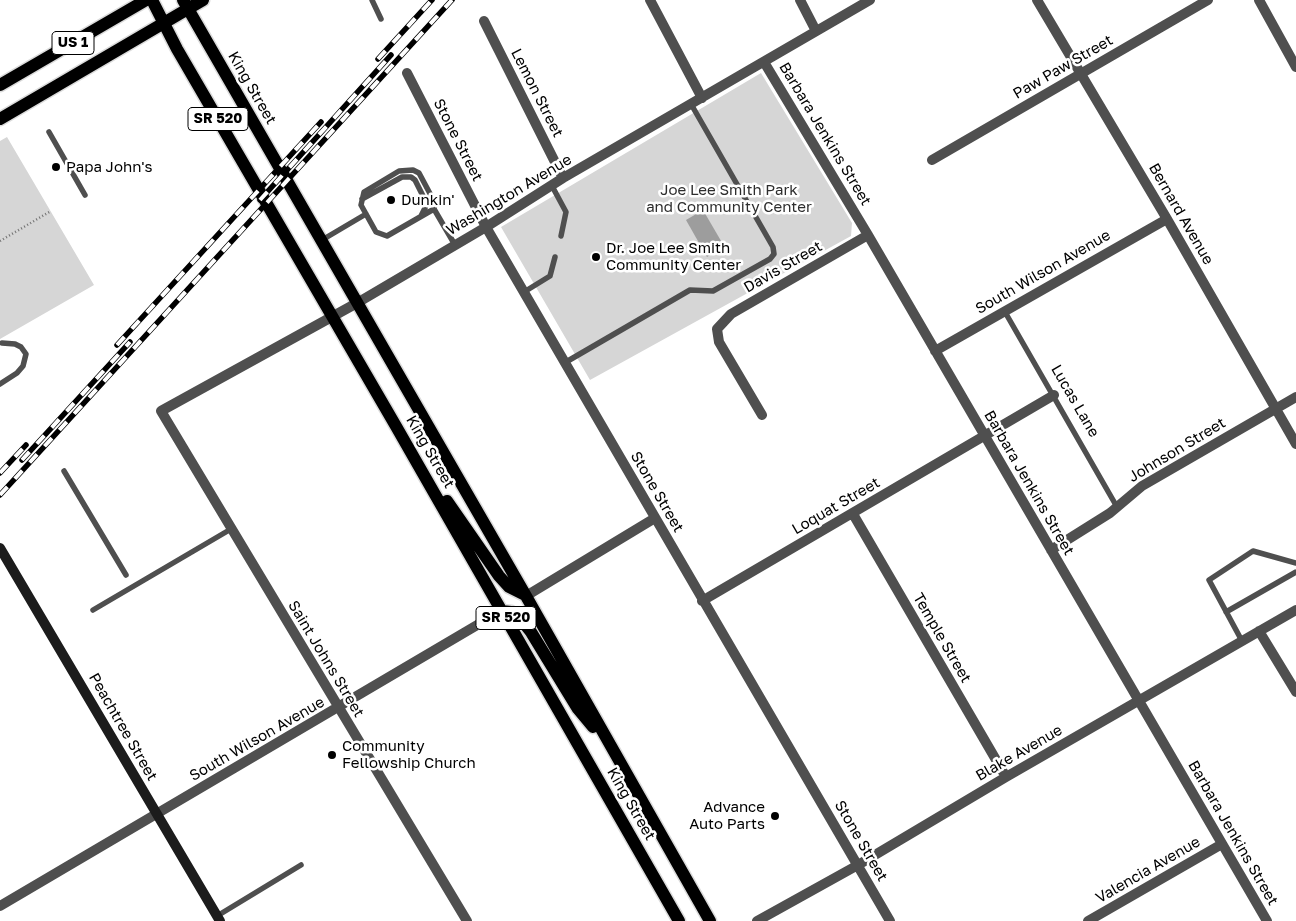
<!DOCTYPE html>
<style>
body{margin:0}
canvas{display:block;background:#fff}
</style>
<canvas width="1296" height="921"></canvas>
<script>
const context = document.querySelector('canvas').getContext('2d');
context.lineJoin = 'round';
function fillPath(path, color) {
  context.fillStyle = color;
  context.fill(path, 'evenodd');
}
function poly(rows) {
  const path = new Path2D();
  for (const r of rows) {
    path.moveTo(r[0], r[1]);
    for (let i = 2; i < r.length; i += 2) path.lineTo(r[i], r[i + 1]);
  }
  return path;
}
function strokePath(path, color, width, dash) {
  context.strokeStyle = color;
  context.lineWidth = width;
  context.lineCap = dash ? 'butt' : 'round';
  context.setLineDash(dash || []);
  context.stroke(path);
}
function label(font, color, halo, rows, align = 'center') {
  context.font = font + ' "Golos Text",sans-serif';
  context.lineWidth = 5;
  context.setLineDash([]);
  context.textBaseline = 'middle';
  context.strokeStyle = halo;
  context.fillStyle = color;
  for (const [text, x, y, turn = 0] of rows) {
    context.save();
    context.translate(x, y);
    context.rotate((+turn || 0) * Math.PI / 180);
    context.textAlign = isNaN(turn) ? turn : align;
    if (halo) context.strokeText(text, 0, 0);
    context.fillText(text, 0, 0);
    context.restore();
  }
}
const green = poly([
 [761,73,852,223,851,236,590,380,501,227],
 [7,137,94,285,0,339,0,141]
]);
const water = poly([
 [703,210,724,246,707,257,686,220]
]);
const path = poly([
 [0,241,51,211]
]);
const lane = poly([
 [372,0,381,19],
 [49,132,85,195],
 [552,186,566,212,561,236],
 [362,199,402,177,411,177,415,180,426,202,425,208,421,216],
 [434,209,387,236,376,232,361,205,364,192,399,171,413,170,419,173,435,203,434,209,455,245],
 [322,240,366,214],
 [524,292,550,276,555,257],
 [1005,312,1117,507],
 [566,362,690,290,713,291,770,259,774,254,773,247,691,104],
 [0,384,17,373,23,366,26,354,21,347,15,344,2,343],
 [64,471,126,575],
 [93,610,231,529],
 [1226,612,1296,572],
 [1242,641,1209,580,1253,551,1296,563],
 [217,916,301,865]
]);
const street = poly([
 [650,0,702,98],
 [800,0,816,31],
 [1037,0,1167,219,1296,444],
 [1259,0,1296,67],
 [484,21,563,178],
 [764,62,868,235,1267,921],
 [407,73,486,227,890,921],
 [932,160,1208,0],
 [935,351,1167,219],
 [762,415,719,342,717,329,731,314,868,235],
 [853,514,1006,777],
 [1051,550,1110,513,1142,486,1296,397],
 [526,596,655,518],
 [702,601,1054,395],
 [1259,631,1296,692],
 [0,906,501,611],
 [467,921,161,411,357,303,486,227,563,178,870,0],
 [757,921,858,865,1006,777,1296,610],
 [1088,921,1222,844]
]);
const secondary = poly([
 [0,548,220,921]
]);
const primary = poly([
 [152,0,177,49,397,428,679,921],
 [183,0,526,596,710,921],
 [0,85,146,0],
 [0,119,203,0],
 [447,501,499,576,509,587,525,595],
 [501,611,511,612,519,617,531,632,578,709,593,727]
]);
const rail = poly([
 [378,59,432,0],
 [260,200,391,55],
 [117,345,321,122],
 [22,460,130,342],
 [0,473,26,445],
 [0,495,452,0]
]);
const markers = [
 [56,167,5,"#000"],
 [391,200,5,"#000"],
 [596,257,5,"#000"],
 [332,755,5,"#000"],
 [775,816,5,"#000"]
];
const shields = [
 [73,43,42],
 [218,119,60],
 [506,618,60]
];
const shieldNames = [
 ["US 1",73,43],
 ["SR 520",218,119],
 ["SR 520",506,618]
];
const streetNames = [
 ["Paw Paw Street",1063,67,-30],
 ["King Street",252,88,60],
 ["Lemon Street",537,93,63],
 ["Barbara Jenkins Street",825,134,59],
 ["Stone Street",458,140,63],
 ["Washington Avenue",509,195,-31],
 ["Bernard Avenue",1181,214,60],
 ["Davis Street",783,267,-30],
 ["South Wilson Avenue",1043,272,-30],
 ["Lucas Lane",1075,401,60],
 ["Johnson Street",1177,450,-31],
 ["King Street",430,452,60],
 ["Barbara Jenkins Street",1029,483,60],
 ["Stone Street",657,492,60],
 ["Loquat Street",836,506,-30],
 ["Temple Street",942,638,60],
 ["Saint Johns Street",326,659,59],
 ["Peachtree Street",123,727,60],
 ["South Wilson Avenue",257,739,-30],
 ["Blake Avenue",1019,753,-30],
 ["King Street",631,804,60],
 ["Barbara Jenkins Street",1233,833,60],
 ["Stone Street",861,841,60],
 ["Valencia Avenue",1148,870,-30]
];
const poiNames = [
 ["Papa John's",66,167],
 ["Dunkin'",401,200],
 ["Dr. Joe Lee Smith",606,248],
 ["Community Center",606,265],
 ["Community",342,746],
 ["Fellowship Church",342,763],
 ["Advance",765,807,"right"],
 ["Auto Parts",765,824,"right"]
];
const parkNames = [
 ["Joe Lee Smith Park",729,190],
 ["and Community Center",729,207]
];
fillPath(green, '#d6d6d6');
fillPath(water, '#9d9d9d');
strokePath(primary, '#dbdbdb', 15);
strokePath(path, '#717171', 2.5, [1, 2.5]);
strokePath(lane, '#4f4f4f', 5.5);
strokePath(street, '#4f4f4f', 10);
strokePath(secondary, '#1c1c1c', 10);
strokePath(primary, '#000', 12);
strokePath(rail, '#000', 5.5);
strokePath(rail, '#fff', 4, [11]);
for (const [x, y, r, color] of markers) {
  const dot = new Path2D();
  dot.arc(x, y, r, 0, 2 * Math.PI);
  context.fillStyle = color;
  context.fill(dot);
  strokePath(dot, '#fff', 2);
}
for (const [x, y, w] of shields) {
  const box = new Path2D();
  box.roundRect(x - w / 2, y - 11.5, w, 23, 4);
  context.fillStyle = '#fff';
  context.fill(box);
  strokePath(box, '#000', 1);
}
label('bold 14px', '#000', null, shieldNames);
label('15px', '#000', '#fff', streetNames);
label('15px', '#000', '#fff', poiNames, 'left');
label('15px', '#2d2d2d', '#fff', parkNames);
</script>
